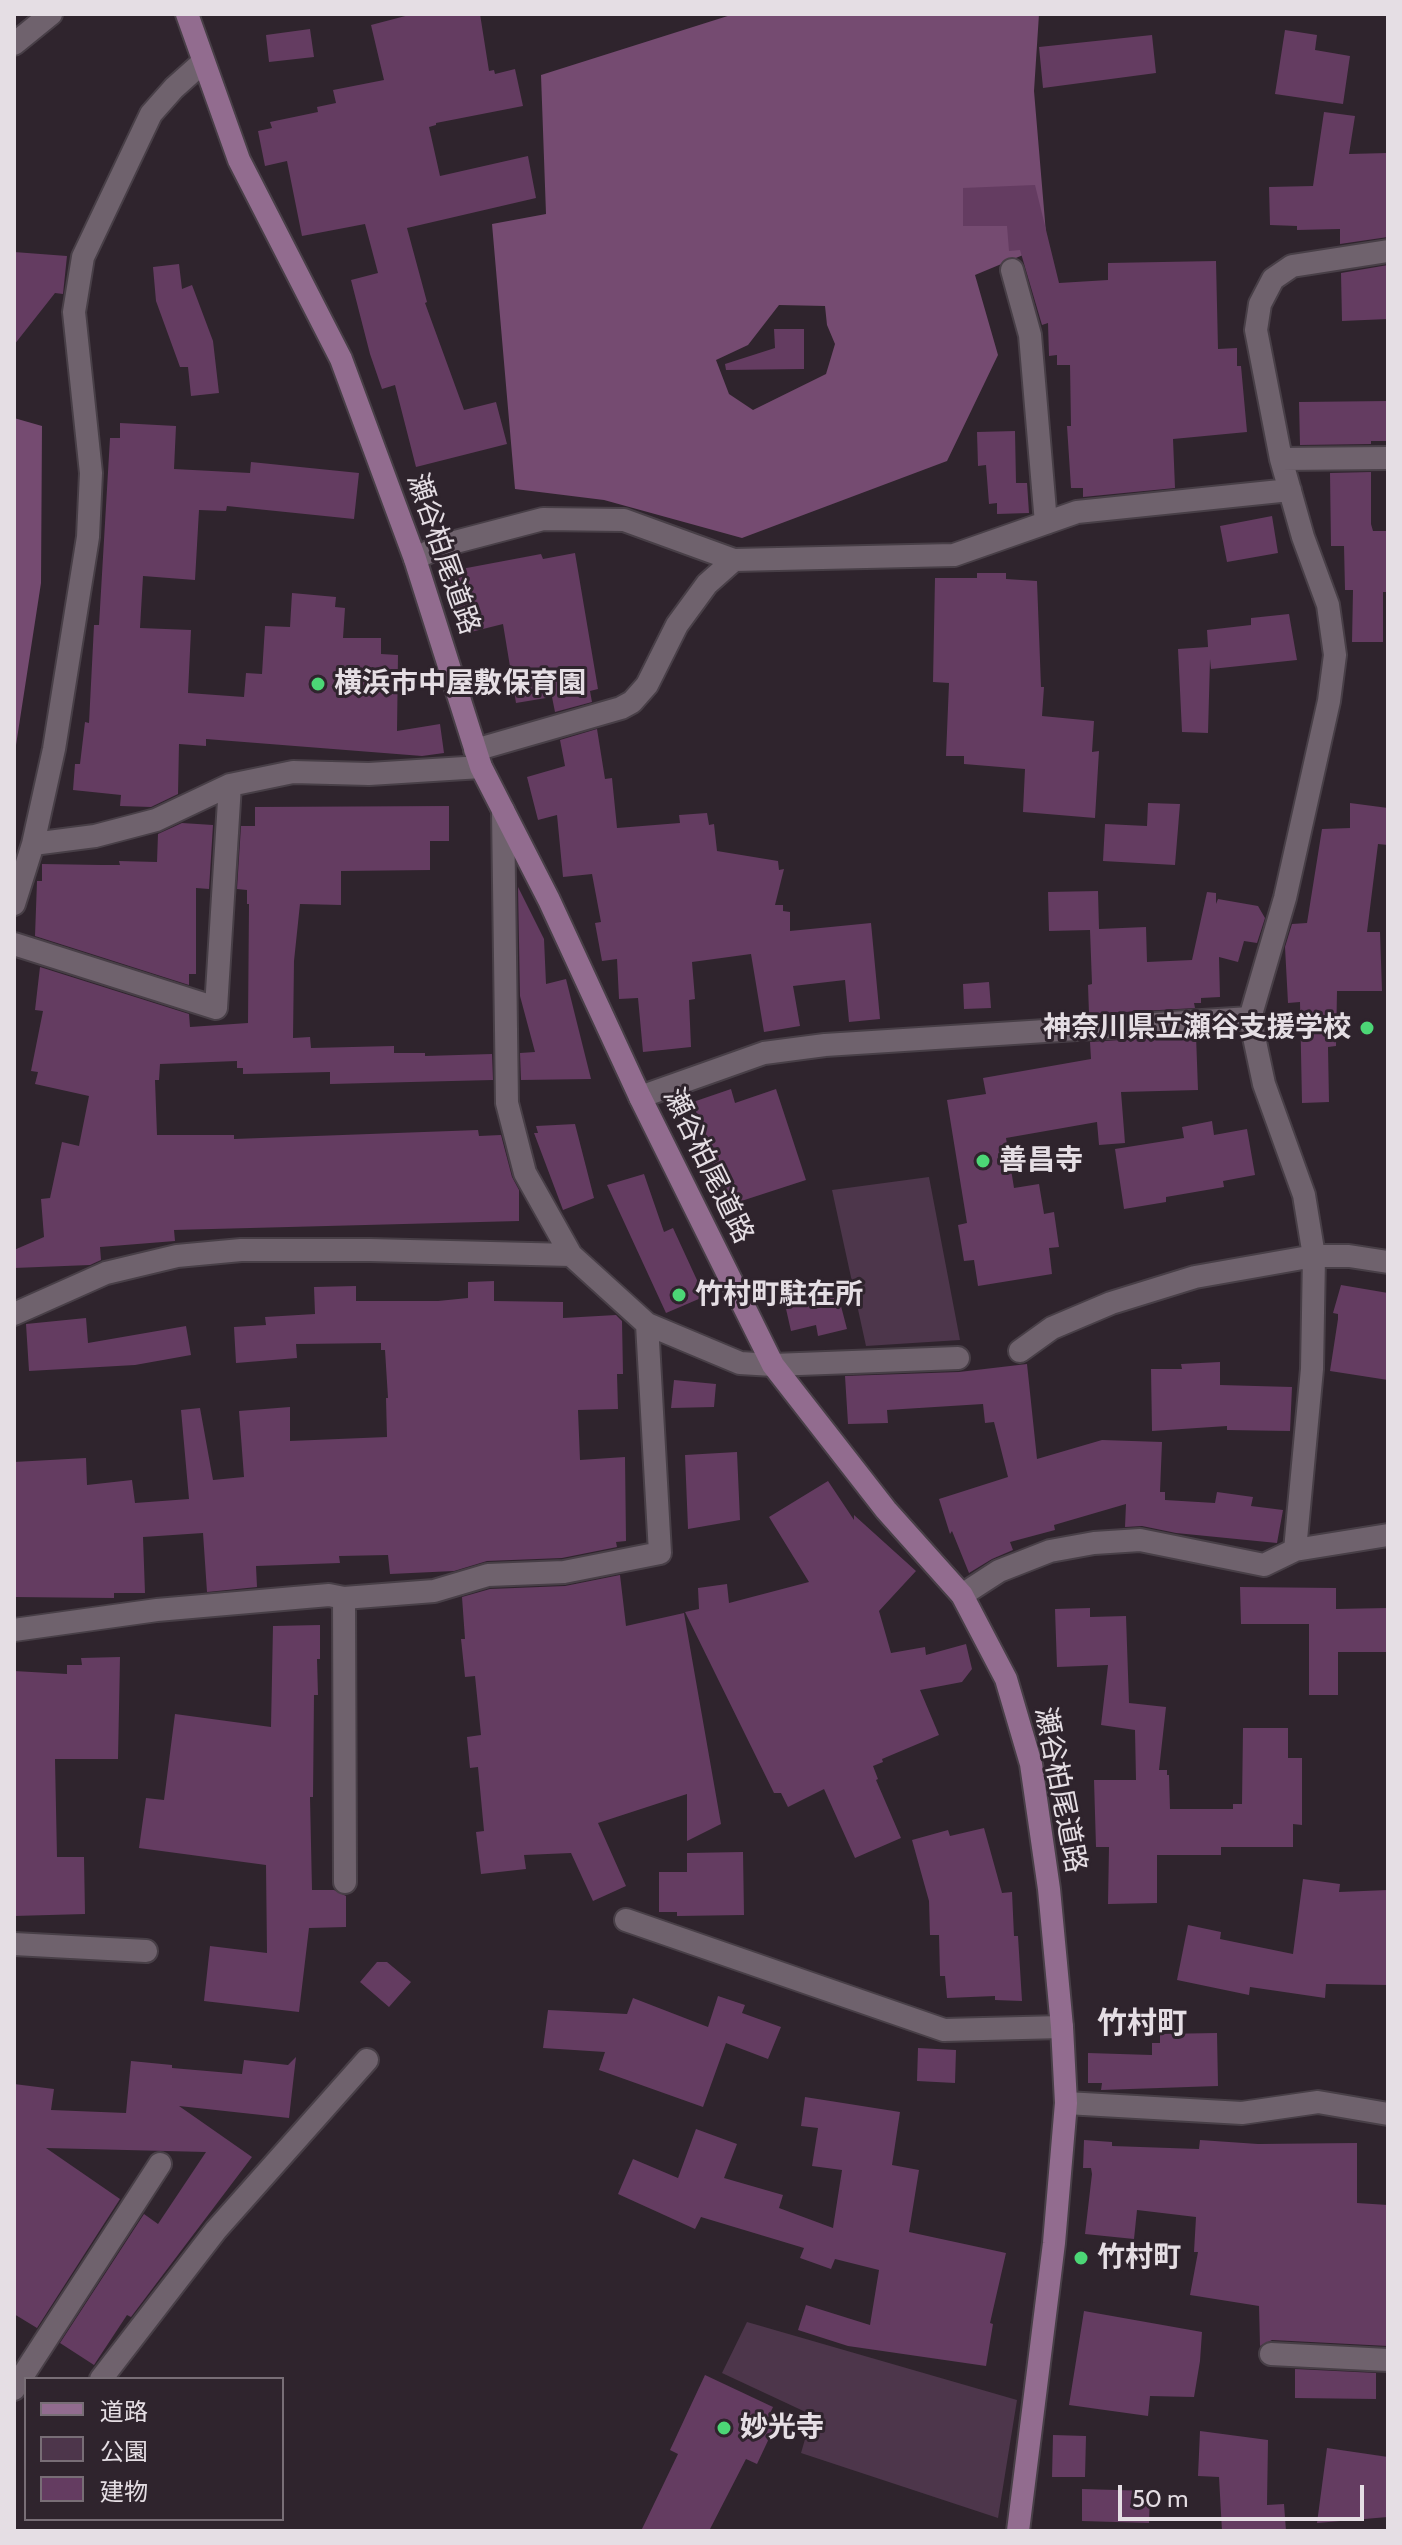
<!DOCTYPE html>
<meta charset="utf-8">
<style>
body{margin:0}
#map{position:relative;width:1402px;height:2545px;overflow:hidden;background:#2f242d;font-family:Cabin,"Noto Sans JP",sans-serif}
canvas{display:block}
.frame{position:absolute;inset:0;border:16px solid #e5dee4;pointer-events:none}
.legend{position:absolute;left:24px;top:2377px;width:260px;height:144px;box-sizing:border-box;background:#2f242d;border:2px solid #786e76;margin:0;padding:10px 14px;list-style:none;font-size:24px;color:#e5dee4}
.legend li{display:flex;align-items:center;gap:16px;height:40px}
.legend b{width:40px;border:2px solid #786e76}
.scale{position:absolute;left:1118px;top:2485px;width:246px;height:36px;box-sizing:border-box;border:4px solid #e5dee4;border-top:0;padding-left:10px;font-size:24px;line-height:28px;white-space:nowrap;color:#e5dee4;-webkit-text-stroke:6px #2f242d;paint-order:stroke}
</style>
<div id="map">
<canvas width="1402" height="2545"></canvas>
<div class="frame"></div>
<ul class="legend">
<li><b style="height:10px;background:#926c8f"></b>道路</li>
<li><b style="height:22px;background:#4d364b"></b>公園</li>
<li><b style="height:22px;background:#643c61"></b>建物</li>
</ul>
<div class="scale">50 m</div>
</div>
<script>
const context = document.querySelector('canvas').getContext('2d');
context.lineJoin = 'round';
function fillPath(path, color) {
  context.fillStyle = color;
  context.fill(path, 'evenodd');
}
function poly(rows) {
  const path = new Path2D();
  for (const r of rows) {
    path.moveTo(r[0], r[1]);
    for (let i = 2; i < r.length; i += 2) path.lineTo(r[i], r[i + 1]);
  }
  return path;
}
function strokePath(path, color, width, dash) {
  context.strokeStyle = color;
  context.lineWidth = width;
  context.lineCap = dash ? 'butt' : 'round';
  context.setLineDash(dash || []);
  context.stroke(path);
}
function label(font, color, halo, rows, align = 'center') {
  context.font = font + ' Cabin,"Noto Sans JP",sans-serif';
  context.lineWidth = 6;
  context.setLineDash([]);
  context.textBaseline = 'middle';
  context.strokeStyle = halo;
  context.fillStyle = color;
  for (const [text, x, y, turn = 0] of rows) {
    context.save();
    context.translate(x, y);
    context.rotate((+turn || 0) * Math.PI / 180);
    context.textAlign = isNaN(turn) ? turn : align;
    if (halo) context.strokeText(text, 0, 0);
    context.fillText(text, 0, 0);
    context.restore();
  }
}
const green = poly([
 [929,1177,960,1340,866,1346,832,1190],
 [747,2322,1017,2400,998,2518,801,2453,812,2415,722,2373]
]);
const forest = poly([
 [734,14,1039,14,1034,91,1047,245,975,275,998,355,947,461,742,538,604,500,515,489,492,224,546,214,541,75],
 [779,305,825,306,827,325,835,344,826,374,753,410,729,394,716,360,748,345],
 [14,418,42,426,41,583,14,758]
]);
const building = poly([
 [413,14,480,14,489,71,494,70,495,74,515,69,523,106,436,123,436,125,429,127,440,176,528,156,536,198,407,228,427,302,425,303,464,410,496,402,507,444,416,467,395,385,382,389,370,354,351,280,378,273,365,224,302,236,287,161,265,166,258,131,272,128,270,122,318,112,317,107,336,103,333,90,384,80,371,25],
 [310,29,314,57,269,62,266,35],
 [1285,30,1317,35,1315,50,1350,56,1343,104,1275,94],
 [1152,35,1156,73,1043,88,1039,47],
 [1324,112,1355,116,1349,154,1388,153,1388,237,1340,244,1340,229,1297,230,1297,226,1270,225,1269,187,1313,186],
 [1035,185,1059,283,1108,280,1108,263,1216,261,1218,349,1237,348,1237,366,1241,366,1247,432,1173,439,1175,488,1083,497,1083,488,1071,488,1067,426,1071,426,1070,365,1057,365,1057,355,1049,356,1048,323,1042,325,1020,250,1009,251,1007,226,963,226,963,188],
 [14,252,67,256,63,294,55,293,14,345],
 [179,264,182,289,192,285,213,341,219,393,191,396,188,367,180,367,156,301,153,267],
 [1388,265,1388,319,1342,321,1341,273],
 [774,329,804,329,804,369,726,370,725,364,775,348],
 [1388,401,1388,441,1371,441,1371,444,1300,445,1299,402],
 [120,423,176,426,174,469,250,473,251,462,359,473,354,519,227,506,226,511,199,510,195,580,143,576,140,628,191,630,188,693,244,697,246,673,262,674,265,626,290,627,292,593,336,597,335,607,345,608,343,638,381,638,381,654,398,655,397,731,440,724,444,753,422,756,206,739,206,746,179,744,178,794,151,807,120,806,121,795,73,790,75,764,80,764,85,722,89,723,94,625,99,625,110,438,120,438],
 [1015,431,1016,483,1027,483,1029,513,997,514,997,503,989,504,986,465,978,466,977,432],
 [1371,472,1371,524,1373,531,1388,531,1388,592,1383,592,1383,642,1352,642,1353,590,1345,590,1344,546,1331,546,1330,473],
 [1272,516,1278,553,1227,562,1220,526],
 [575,553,598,689,590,691,592,702,555,712,552,697,516,703,503,624,471,632,469,619,458,622,450,576,457,576,456,570,541,554,543,559],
 [977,573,1006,573,1006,579,1037,581,1041,687,1044,687,1042,716,1094,721,1092,752,1099,751,1095,818,1023,812,1025,769,964,764,964,756,946,756,949,683,933,682,935,578,977,578],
 [1289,614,1297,660,1211,669,1210,659,1208,733,1182,732,1178,649,1208,647,1207,630,1251,625,1251,618],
 [597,729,605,779,612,778,617,828,680,823,679,815,707,813,709,825,714,824,717,851,778,861,779,870,784,869,775,905,783,905,783,911,790,912,790,931,871,923,880,1019,849,1022,845,980,793,986,800,1026,764,1032,751,954,692,962,695,999,689,1000,691,1047,643,1052,638,998,619,999,617,959,602,961,595,923,601,922,592,874,563,877,557,815,538,820,527,777,565,766,560,740],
 [1148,803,1180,804,1175,865,1103,861,1105,824,1147,826],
 [1350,803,1388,808,1388,845,1378,844,1367,932,1380,932,1382,991,1337,991,1336,1046,1328,1047,1329,1102,1302,1103,1300,1002,1288,1003,1285,947,1292,924,1307,923,1322,829,1350,828],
 [449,806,449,841,430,841,430,870,341,871,341,905,300,904,294,961,293,1038,310,1037,311,1048,394,1046,394,1053,425,1053,425,1056,492,1054,493,1080,330,1084,330,1072,243,1074,243,1068,237,1068,237,1061,160,1064,159,1080,155,1080,157,1135,234,1135,234,1139,478,1130,479,1136,501,1135,512,1177,519,1190,519,1221,174,1230,175,1241,100,1247,101,1260,90,1265,14,1268,14,1250,44,1237,41,1199,50,1198,62,1142,79,1146,89,1096,35,1084,38,1072,31,1071,43,1011,35,1010,40,967,189,1014,190,1027,248,1023,249,904,247,904,247,890,237,889,241,826,255,826,255,807],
 [182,823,213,825,209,889,196,888,196,974,189,974,189,985,35,936,37,881,42,881,42,864,102,865,120,865,119,861,157,862,158,834],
 [518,887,544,939,546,984,566,979,591,1079,521,1080,520,1053,535,1052,520,996],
 [1098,891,1099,929,1146,927,1147,962,1192,960,1207,892,1216,893,1216,904,1218,899,1258,906,1265,918,1257,943,1244,941,1238,962,1219,957,1220,997,1201,998,1201,1003,1194,1003,1195,1008,1089,1014,1088,985,1092,984,1090,930,1049,931,1048,892],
 [989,982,991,1008,964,1009,963,984],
 [1196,1035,1198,1090,1121,1092,1125,1143,1099,1145,1097,1122,1006,1138,1014,1188,1039,1184,1044,1214,1054,1212,1059,1247,1049,1248,1052,1274,978,1286,974,1260,964,1261,958,1225,967,1223,947,1100,986,1094,983,1078,1091,1059,1090,1042],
 [731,1089,735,1103,776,1089,806,1180,726,1206,693,1102],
 [1212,1121,1214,1135,1247,1129,1255,1175,1223,1181,1224,1187,1166,1197,1166,1202,1124,1209,1115,1149,1184,1138,1182,1127],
 [575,1124,594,1198,563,1210,534,1133,538,1133,536,1126],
 [644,1174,664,1232,673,1228,702,1291,698,1293,701,1298,666,1313,607,1185],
 [494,1281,494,1301,563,1302,563,1318,616,1315,622,1321,623,1374,617,1374,618,1409,578,1410,580,1460,625,1457,626,1541,616,1542,617,1547,562,1558,487,1561,454,1571,390,1574,388,1555,339,1556,340,1563,256,1566,257,1587,207,1592,203,1533,143,1537,145,1593,114,1593,114,1598,14,1597,14,1462,86,1458,87,1485,132,1480,135,1503,189,1499,181,1410,200,1408,213,1480,244,1477,239,1411,290,1407,290,1441,387,1437,386,1398,388,1398,385,1350,381,1350,381,1343,296,1344,297,1358,236,1363,234,1327,266,1325,265,1317,315,1314,314,1287,356,1286,356,1301,438,1301,468,1298,468,1282],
 [1341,1285,1388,1293,1388,1380,1330,1371,1338,1319,1338,1314,1333,1313],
 [836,1287,847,1329,818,1336,816,1325,791,1331,784,1300],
 [86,1318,88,1343,186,1326,191,1355,135,1365,29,1371,26,1324],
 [1220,1362,1220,1385,1292,1387,1290,1431,1227,1430,1227,1426,1152,1431,1151,1369,1182,1369,1181,1364],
 [1027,1364,1037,1459,1102,1440,1162,1442,1160,1492,1165,1492,1165,1500,1215,1503,1217,1492,1253,1497,1251,1506,1283,1510,1277,1543,1176,1533,1142,1526,1125,1527,1126,1504,1054,1525,1055,1530,1010,1542,1013,1550,992,1559,969,1573,952,1531,950,1534,939,1499,1008,1477,994,1422,985,1423,983,1404,887,1410,888,1423,848,1424,845,1376,959,1372],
 [674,1380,716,1384,714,1407,671,1408],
 [737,1452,740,1520,688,1529,685,1455],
 [828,1481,854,1520,854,1515,916,1571,879,1611,891,1653,925,1647,926,1655,966,1644,972,1669,962,1682,920,1690,939,1735,882,1759,883,1762,873,1766,878,1779,876,1780,901,1838,855,1858,824,1789,788,1807,781,1793,774,1793,685,1612,699,1609,698,1588,727,1584,729,1603,809,1582,769,1517],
 [620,1575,626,1626,684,1613,721,1824,687,1841,687,1794,598,1823,626,1886,593,1901,571,1853,524,1855,526,1869,481,1874,476,1832,484,1831,478,1767,470,1768,467,1737,481,1735,475,1676,465,1677,461,1639,465,1639,462,1597,490,1589,565,1586],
 [1240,1587,1336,1588,1336,1609,1388,1608,1388,1652,1338,1652,1338,1695,1309,1695,1309,1624,1241,1624],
 [1090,1608,1090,1617,1126,1616,1129,1703,1166,1707,1159,1770,1167,1770,1167,1775,1169,1775,1170,1809,1233,1809,1233,1804,1242,1804,1243,1728,1288,1728,1288,1758,1302,1758,1302,1825,1293,1824,1293,1847,1221,1847,1221,1855,1157,1855,1157,1903,1108,1904,1109,1847,1096,1847,1094,1780,1136,1780,1135,1730,1101,1725,1108,1665,1057,1667,1055,1609],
 [320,1625,320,1659,317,1659,318,1695,314,1695,313,1797,310,1797,312,1890,334,1890,346,1896,346,1927,309,1928,299,2012,204,2001,210,1946,267,1953,266,1865,139,1848,146,1798,164,1800,175,1714,271,1727,273,1626],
 [120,1657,118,1759,55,1759,57,1857,84,1857,85,1914,14,1916,14,1671,67,1674,67,1665,82,1665,81,1658],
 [984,1828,1002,1893,1012,1892,1014,1936,1018,1936,1022,2001,995,2000,995,1996,947,1998,945,1976,940,1976,939,1935,930,1935,929,1901,912,1840,948,1830,950,1836],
 [743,1852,744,1915,677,1916,677,1912,659,1912,659,1872,687,1872,687,1853],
 [1303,1879,1340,1884,1339,1892,1388,1890,1388,1985,1326,1984,1325,1998,1250,1987,1249,1995,1177,1980,1188,1925,1221,1932,1220,1939,1293,1954],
 [377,1962,387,1962,411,1982,389,2007,360,1982],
 [718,1996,745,2005,742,2013,781,2027,768,2059,726,2043,703,2107,599,2070,605,2052,543,2048,548,2010,627,2014,633,1998,708,2027],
 [1217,2033,1218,2086,1101,2090,1102,2083,1088,2083,1088,2053,1152,2055,1152,2043,1160,2043,1160,2034],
 [918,2048,956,2050,955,2083,917,2081],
 [296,2057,289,2118,179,2106,252,2157,131,2317,127,2315,94,2365,60,2343,144,2214,158,2224,206,2152,46,2148,120,2199,37,2328,14,2314,14,2126,16,2112,14,2112,14,2084,54,2089,51,2110,126,2113,131,2061,172,2065,172,2068,242,2074,244,2060,288,2065],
 [805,2097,900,2112,892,2165,919,2170,909,2232,1006,2253,990,2323,993,2324,986,2366,848,2346,798,2330,806,2305,870,2325,879,2270,835,2259,831,2269,800,2258,804,2248,701,2217,695,2229,618,2194,633,2159,678,2178,696,2129,737,2144,724,2178,783,2195,779,2208,833,2228,842,2170,812,2166,818,2128,801,2126],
 [1084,2140,1112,2142,1112,2146,1199,2149,1200,2140,1258,2144,1357,2143,1357,2203,1388,2205,1388,2346,1272,2340,1260,2346,1259,2306,1190,2295,1198,2252,1194,2252,1196,2217,1137,2210,1134,2239,1085,2234,1092,2174,1091,2168,1083,2168],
 [1084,2311,1202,2332,1200,2361,1194,2397,1150,2396,1148,2416,1069,2405],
 [1295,2369,1376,2373,1376,2399,1295,2398],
 [705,2375,773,2407,764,2426,773,2430,757,2464,746,2459,709,2531,641,2531,678,2454,670,2450],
 [1200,2431,1268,2440,1267,2505,1284,2504,1286,2531,1222,2531,1219,2477,1198,2476],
 [1053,2435,1086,2436,1085,2477,1052,2477],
 [1327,2448,1388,2457,1388,2517,1317,2523],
 [1082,2489,1150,2491,1149,2523,1082,2521]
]);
const pedestrian = poly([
 [773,1365,958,1358],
 [1271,2354,1388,2360]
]);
const minor = poly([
 [14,44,51,14],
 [1012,270,1030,335,1046,523],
 [1281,459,1388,458],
 [415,559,440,546,543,519,624,520,734,560,954,555,1077,512,1290,490],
 [475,750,621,708,632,702,647,685,677,625,707,584,734,560],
 [503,810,507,1103,525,1173,571,1255],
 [33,844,95,836,156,820,230,785,293,772,369,774,481,767],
 [14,904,33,844,54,749,88,537,91,473,74,312,83,257,151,114,174,88,203,62],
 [14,944,216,1008,230,785],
 [640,1097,764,1053,825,1045,1250,1018],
 [14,1314,106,1273,177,1256,241,1250,370,1250,571,1255,647,1324,740,1363,773,1365],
 [1020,1351,1052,1328,1111,1303,1195,1277,1314,1256,1349,1256,1388,1262],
 [1295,1550,1312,1369,1314,1256,1304,1195,1264,1084,1250,1018,1285,898,1329,701,1335,655,1328,605,1303,537,1281,459,1256,330,1260,304,1273,279,1292,266,1388,251],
 [962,1595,999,1571,1050,1551,1094,1543,1140,1540,1264,1565,1295,1550,1388,1535],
 [344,1598,345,1882],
 [14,1630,157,1610,329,1595,344,1598,434,1591,488,1575,564,1572,660,1553,647,1324],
 [626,1920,944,2030,1062,2027],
 [14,1944,146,1951],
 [1066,2103,1242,2113,1318,2102,1388,2114],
 [101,2379,216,2230,367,2060],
 [14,2389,160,2164]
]);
const secondary = poly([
 [187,14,239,160,341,359,415,559,481,767,549,900,640,1097,773,1365,886,1510,962,1595,1006,1679,1031,1764,1049,1889,1062,2027,1066,2103,1054,2243,1018,2531]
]);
const markers = [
 [318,684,8,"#4cd676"],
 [1367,1028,8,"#4cd676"],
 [983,1161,8,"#4cd676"],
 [679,1295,8,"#4cd676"],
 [1081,2258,8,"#4cd676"],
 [724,2428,8,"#4cd676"]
];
const streetNames = [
 ["瀬谷柏尾道路",443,554,71],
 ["瀬谷柏尾道路",708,1166,64],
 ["瀬谷柏尾道路",1060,1790,79]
];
const poiNames = [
 ["横浜市中屋敷保育園",334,684],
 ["神奈川県立瀬谷支援学校",1351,1028,"right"],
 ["善昌寺",999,1161],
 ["竹村町駐在所",695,1295],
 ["竹村町",1097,2258],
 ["妙光寺",740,2428]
];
const neighbourhoodNames = [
 ["竹村町",1142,2024]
];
fillPath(green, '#4d364b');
fillPath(forest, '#754b71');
fillPath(building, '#643c61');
strokePath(pedestrian, '#483f47', 26);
strokePath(minor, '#483f47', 26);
strokePath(secondary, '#483f47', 26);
strokePath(pedestrian, '#6f626d', 22);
strokePath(minor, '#6f626d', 22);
strokePath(secondary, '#926c8f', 22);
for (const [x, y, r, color] of markers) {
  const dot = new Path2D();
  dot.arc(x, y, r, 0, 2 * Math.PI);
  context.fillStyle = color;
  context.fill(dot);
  strokePath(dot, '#2f242d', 3);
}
label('28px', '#e5dee4', '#2f242d', streetNames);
label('bold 28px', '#e5dee4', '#2f242d', poiNames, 'left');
label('bold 30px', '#e5dee4', '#2f242d', neighbourhoodNames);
</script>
